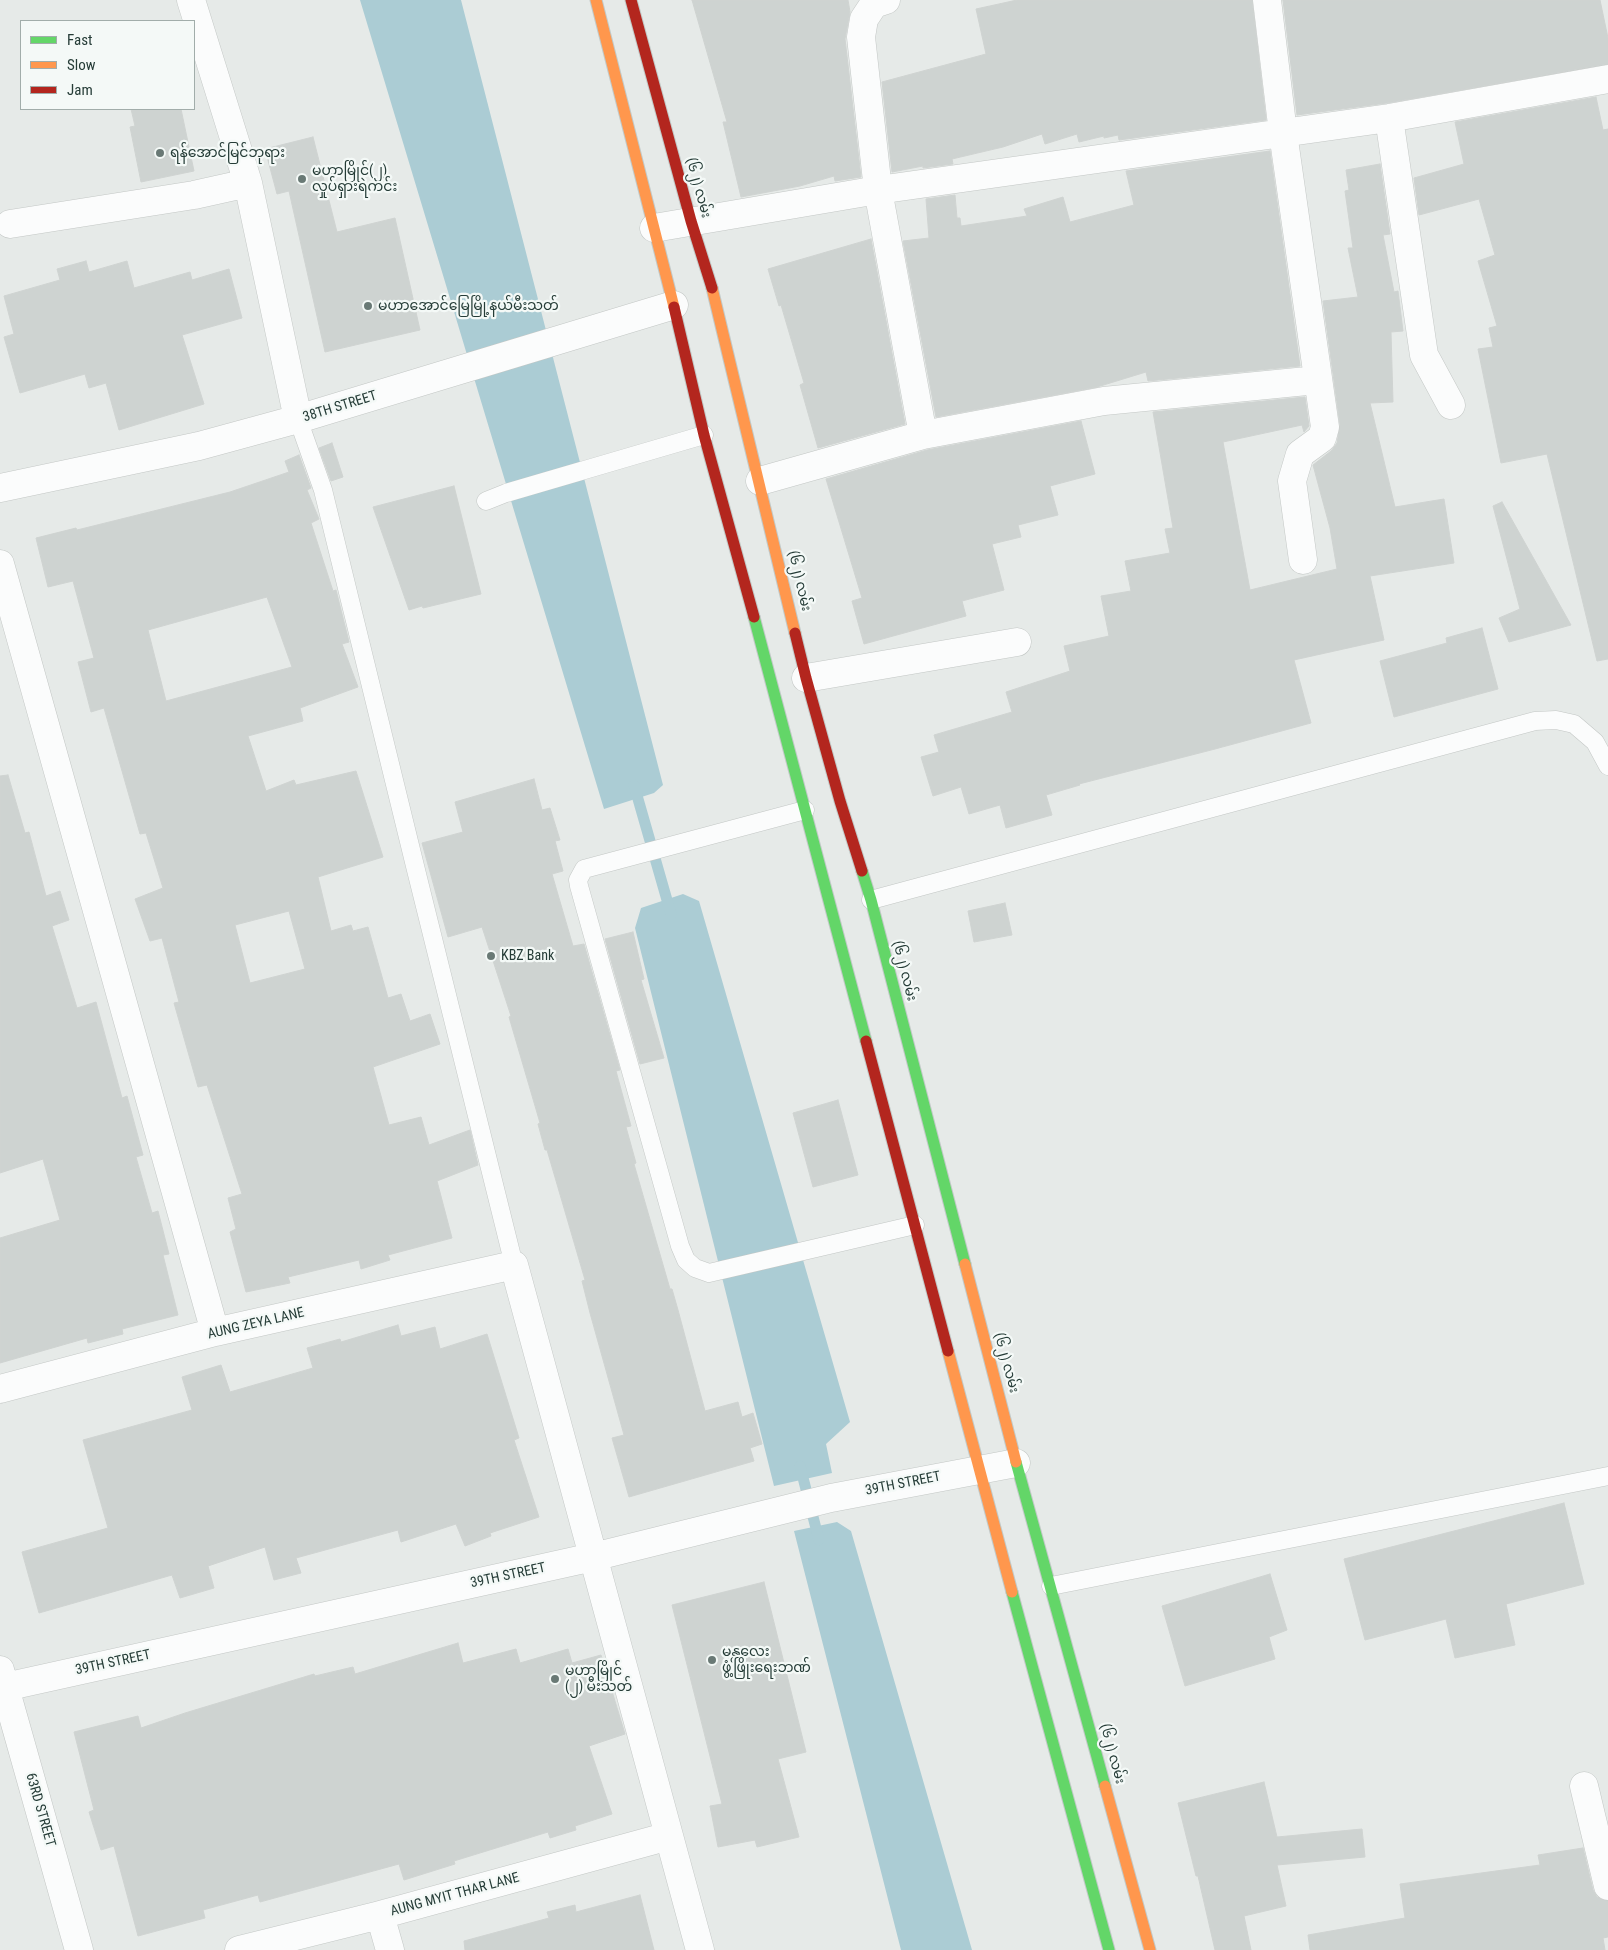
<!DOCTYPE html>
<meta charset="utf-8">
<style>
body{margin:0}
#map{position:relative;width:1608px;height:1950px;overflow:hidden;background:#e6eae8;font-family:"Roboto Condensed",sans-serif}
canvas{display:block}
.legend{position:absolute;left:20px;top:20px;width:175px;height:90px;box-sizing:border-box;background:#f4f9f7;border:1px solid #a1adaa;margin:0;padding:6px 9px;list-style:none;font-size:15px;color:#253c37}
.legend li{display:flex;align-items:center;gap:10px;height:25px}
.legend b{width:25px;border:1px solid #a1adaa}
</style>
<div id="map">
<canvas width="1608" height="1950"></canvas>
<ul class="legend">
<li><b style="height:6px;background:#63d668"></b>Fast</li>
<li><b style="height:6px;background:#ff974d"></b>Slow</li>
<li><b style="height:6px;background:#b3261e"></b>Jam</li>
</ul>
</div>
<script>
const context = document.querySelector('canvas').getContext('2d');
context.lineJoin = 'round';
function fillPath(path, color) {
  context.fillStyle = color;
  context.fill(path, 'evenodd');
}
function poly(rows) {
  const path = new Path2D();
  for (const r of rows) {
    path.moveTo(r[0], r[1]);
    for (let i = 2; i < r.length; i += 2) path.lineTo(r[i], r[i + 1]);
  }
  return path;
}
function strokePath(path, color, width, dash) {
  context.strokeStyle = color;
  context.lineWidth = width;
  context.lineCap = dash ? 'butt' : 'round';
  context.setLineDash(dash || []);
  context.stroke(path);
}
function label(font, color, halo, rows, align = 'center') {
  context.font = font + ' "Roboto Condensed","Noto Sans Myanmar",sans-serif';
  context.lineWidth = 4.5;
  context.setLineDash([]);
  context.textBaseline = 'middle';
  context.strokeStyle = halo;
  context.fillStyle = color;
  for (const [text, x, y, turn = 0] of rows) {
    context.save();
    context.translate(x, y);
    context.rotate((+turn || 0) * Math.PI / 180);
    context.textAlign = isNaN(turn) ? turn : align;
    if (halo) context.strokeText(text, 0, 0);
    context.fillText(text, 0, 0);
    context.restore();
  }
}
const water = poly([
 [360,0,461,0,663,785,654,793,604,809],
 [683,894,699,901,850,1422,826,1444,832,1473,774,1486,635,928,641,908],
 [837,1522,851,1531,972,1950,901,1950,794,1531]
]);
const stream = poly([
 [634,785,671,914],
 [800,1466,819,1540]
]);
const building = poly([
 [692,0,848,0,850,12,845,39,861,177,835,181,834,176,800,186,741,197,723,122,727,122,692,0],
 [1017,0,1252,0,1266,120,1119,140,1118,135,1104,138,1104,136,1079,142,1077,134,1045,144,1042,134,1003,147,952,159,953,164,923,168,923,166,892,172,882,82,986,54,976,9,1017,0],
 [1283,0,1600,0,1608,38,1608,64,1387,103,1297,115,1283,0],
 [1596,97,1603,130,1608,129,1608,659,1597,661,1547,454,1501,463,1478,349,1493,347,1489,328,1497,326,1478,261,1495,255,1479,199,1419,215,1414,178,1464,164,1455,122,1596,97],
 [131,109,181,109,194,171,141,182,130,127,135,126,131,109],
 [313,137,337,232,395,218,420,330,325,352,289,191,277,194,265,149,313,137],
 [1270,151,1300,366,1148,381,1146,372,1097,387,936,417,903,241,929,238,926,199,955,195,957,218,960,218,961,226,1027,216,1024,209,1063,197,1070,222,1134,205,1126,171,1270,151],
 [1380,164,1390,234,1383,235,1394,292,1398,291,1403,331,1391,332,1393,402,1370,403,1395,507,1444,499,1454,563,1370,576,1384,640,1294,660,1311,723,1215,749,1079,784,1080,785,1046,795,1052,815,1006,828,1000,805,969,814,961,787,933,796,921,757,939,752,934,735,1012,712,1006,692,1070,671,1064,646,1109,636,1101,596,1131,591,1125,561,1170,553,1165,529,1173,528,1153,412,1305,397,1309,426,1304,432,1302,425,1223,442,1250,590,1337,569,1330,528,1313,465,1331,451,1337,443,1340,425,1323,301,1358,297,1348,248,1353,248,1345,191,1349,190,1346,170,1380,164],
 [871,239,905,424,818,448,800,385,804,383,781,305,779,306,768,269,871,239],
 [86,261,89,272,127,261,134,288,190,272,192,280,229,269,242,318,182,335,204,404,119,430,106,383,89,388,85,374,20,393,4,337,14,334,4,296,60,280,57,269,86,261],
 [1081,421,1095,474,1050,486,1058,515,1018,525,1021,537,992,544,1004,590,962,601,966,616,864,644,852,601,862,598,826,479,927,450,1081,421],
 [332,443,343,477,331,481,319,448,332,443],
 [299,455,311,488,307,490,319,519,311,523,333,591,336,590,349,642,342,644,358,687,300,708,303,721,248,736,266,791,294,780,296,785,356,771,383,857,318,877,331,931,351,925,353,931,368,927,388,998,401,994,410,1021,430,1014,440,1044,373,1067,389,1125,421,1117,429,1145,470,1130,478,1165,437,1181,452,1238,388,1255,390,1260,361,1269,359,1260,288,1277,290,1283,246,1292,230,1232,236,1229,228,1198,242,1194,207,1085,198,1087,174,1003,179,1002,162,938,150,941,135,899,163,888,146,833,140,834,104,708,91,712,78,662,94,658,73,581,48,587,36,538,76,528,77,530,230,492,289,472,285,461,299,455],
 [267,597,292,667,166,701,148,630,267,597],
 [289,911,305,969,250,983,235,925,289,911],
 [454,486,481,594,423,608,422,606,409,610,373,507,454,486],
 [1502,502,1571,625,1509,642,1499,618,1520,609,1493,506,1502,502],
 [1482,628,1498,689,1394,717,1380,661,1447,643,1446,638,1482,628],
 [8,775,25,833,29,832,46,896,60,891,69,920,52,926,77,1008,96,1002,122,1098,127,1096,143,1155,136,1157,152,1213,158,1211,169,1254,163,1255,178,1315,122,1329,123,1334,88,1343,87,1338,0,1363,0,1238,60,1220,43,1159,0,1173,0,776,8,775],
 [534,779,542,810,550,808,560,840,555,841,563,871,552,874,573,946,584,944,620,1070,616,1071,631,1126,626,1127,636,1163,634,1164,670,1289,672,1289,678,1310,705,1411,738,1402,742,1417,753,1413,762,1444,750,1448,754,1461,629,1497,612,1438,624,1435,590,1313,582,1281,585,1280,547,1150,545,1150,538,1124,540,1123,509,1017,511,1016,482,927,448,937,422,843,463,832,455,802,534,779],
 [1005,903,1012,935,974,942,968,911,1005,903],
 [633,932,644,979,641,980,664,1058,640,1064,605,939,633,932],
 [838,1100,858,1175,813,1187,793,1113,838,1100],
 [398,1325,401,1336,435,1327,440,1349,487,1334,519,1438,514,1440,539,1517,490,1533,491,1536,465,1546,456,1524,401,1542,398,1530,296,1558,301,1573,274,1580,265,1547,208,1566,214,1588,180,1598,172,1575,39,1613,22,1552,108,1528,83,1440,192,1410,182,1377,221,1365,230,1392,313,1368,307,1348,340,1339,341,1342,398,1325],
 [1564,1503,1584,1584,1506,1604,1515,1645,1455,1658,1446,1619,1365,1640,1344,1559,1564,1503],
 [1270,1574,1287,1630,1269,1637,1275,1659,1185,1686,1162,1606,1270,1574],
 [764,1582,806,1752,778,1759,799,1837,757,1847,755,1840,718,1847,710,1806,722,1804,672,1605,764,1582],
 [458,1643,463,1663,516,1649,520,1663,568,1649,572,1663,601,1655,625,1734,589,1746,612,1814,575,1826,576,1830,550,1838,548,1832,454,1861,455,1864,404,1880,399,1864,260,1902,258,1895,203,1910,205,1918,138,1936,114,1846,101,1850,89,1812,94,1810,74,1732,138,1716,141,1728,185,1713,314,1674,315,1676,353,1667,355,1674,458,1643],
 [1264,1782,1277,1837,1362,1829,1365,1857,1277,1865,1286,1906,1244,1916,1251,1950,1215,1950,1198,1876,1196,1876,1178,1803,1264,1782],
 [1583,1848,1593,1890,1597,1897,1608,1901,1608,1937,1603,1938,1605,1950,1310,1950,1308,1935,1405,1918,1400,1884,1540,1865,1538,1855,1583,1848],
 [640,1895,654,1950,465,1950,464,1941,549,1918,547,1912,575,1905,576,1912,640,1895]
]);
const lane = poly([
 [298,419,323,490,415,866,514,1265],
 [486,501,506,493,704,435],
 [805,810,584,869,578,880,579,886,680,1246,686,1260,695,1268,709,1273,915,1225],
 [871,900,1535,721,1556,720,1574,724,1595,742,1608,766],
 [1051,1586,1608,1476]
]);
const street = poly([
 [191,0,248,183,298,419],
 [886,0,874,4,864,19,861,37,878,190,923,435],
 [1267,0,1283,133,1325,427,1322,438,1300,454,1292,481,1303,560],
 [1389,118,1424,355,1451,405],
 [10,224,194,195,248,183],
 [654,228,878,190,1389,118,1608,79],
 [760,481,923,435,1104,401,1317,380],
 [0,488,199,446,298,419,674,305],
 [0,564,215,1332],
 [806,678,1017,642],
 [0,1389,215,1332,514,1265,700,1950],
 [0,1670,79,1950],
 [0,1688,593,1557,831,1498,1016,1463],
 [1584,1786,1608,1886],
 [380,1915,390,1950],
 [239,1950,380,1915,669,1836]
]);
const fast = poly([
 [754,617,866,1041],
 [862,871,871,900,965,1264],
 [1016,1462,1105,1786],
 [1012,1592,1109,1950]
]);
const slow = poly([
 [596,0,674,307],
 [712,288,795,633],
 [965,1264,1016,1462],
 [948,1351,1012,1592],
 [1105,1786,1150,1950]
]);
const jam = poly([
 [631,0,691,221,712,288],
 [674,307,704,435,754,617],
 [795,633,806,678,840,801,862,871],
 [866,1041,948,1351]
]);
const markers = [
 [160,153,5,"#697975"],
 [302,179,5,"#697975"],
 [368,306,5,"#697975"],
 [491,956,5,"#697975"],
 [712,1660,5,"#697975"],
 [555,1679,5,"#697975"]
];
const poiNames = [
 ["ရန်အောင်မြင်ဘုရား",170,153],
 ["မဟာမြိုင်(၂)",312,171],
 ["လှုပ်ရှားရဲကင်း",312,187],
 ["မဟာအောင်မြေမြို့နယ်မီးသတ်",378,306],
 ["KBZ Bank",501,956],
 ["မန္တလေး",722,1652],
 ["ဖွံ့ဖြိုးရေးဘဏ်",722,1668],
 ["မဟာမြိုင်",565,1671],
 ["(၂) မီးသတ်",565,1687]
];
const streetNames = [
 ["(၆၂) လမ်း",698,188,75],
 ["38TH STREET",340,407,-17],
 ["(၆၂) လမ်း",799,581,77],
 ["(၆၂) လမ်း",904,971,76],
 ["AUNG ZEYA LANE",256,1324,-13],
 ["(၆၂) လမ်း",1006,1363,75],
 ["39TH STREET",903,1484,-11],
 ["39TH STREET",508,1576,-12],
 ["39TH STREET",113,1663,-12],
 ["(၆၂) လမ်း",1112,1754,75],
 ["63RD STREET",40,1810,74],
 ["AUNG MYIT THAR LANE",455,1895,-15]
];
fillPath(water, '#abccd4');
strokePath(stream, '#abccd4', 11);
fillPath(building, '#ced3d1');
strokePath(building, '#cfd3d1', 1);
strokePath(lane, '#c3c7c5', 19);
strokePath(street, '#c3c7c5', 29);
strokePath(fast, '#c2c9c7', 13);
strokePath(slow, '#c2c9c7', 13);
strokePath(jam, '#c2c9c7', 13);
strokePath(lane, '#fbfcfc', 18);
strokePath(street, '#fbfcfc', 28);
strokePath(fast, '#63d668', 11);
strokePath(slow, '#ff974d', 11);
strokePath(jam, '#b3261e', 11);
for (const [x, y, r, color] of markers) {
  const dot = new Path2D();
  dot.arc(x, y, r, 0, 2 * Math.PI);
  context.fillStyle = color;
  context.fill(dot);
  strokePath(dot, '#f4f9f7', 2);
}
label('14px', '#253c37', '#f4f9f7', poiNames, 'left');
label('14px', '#253c37', '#f4f9f7', streetNames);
</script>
